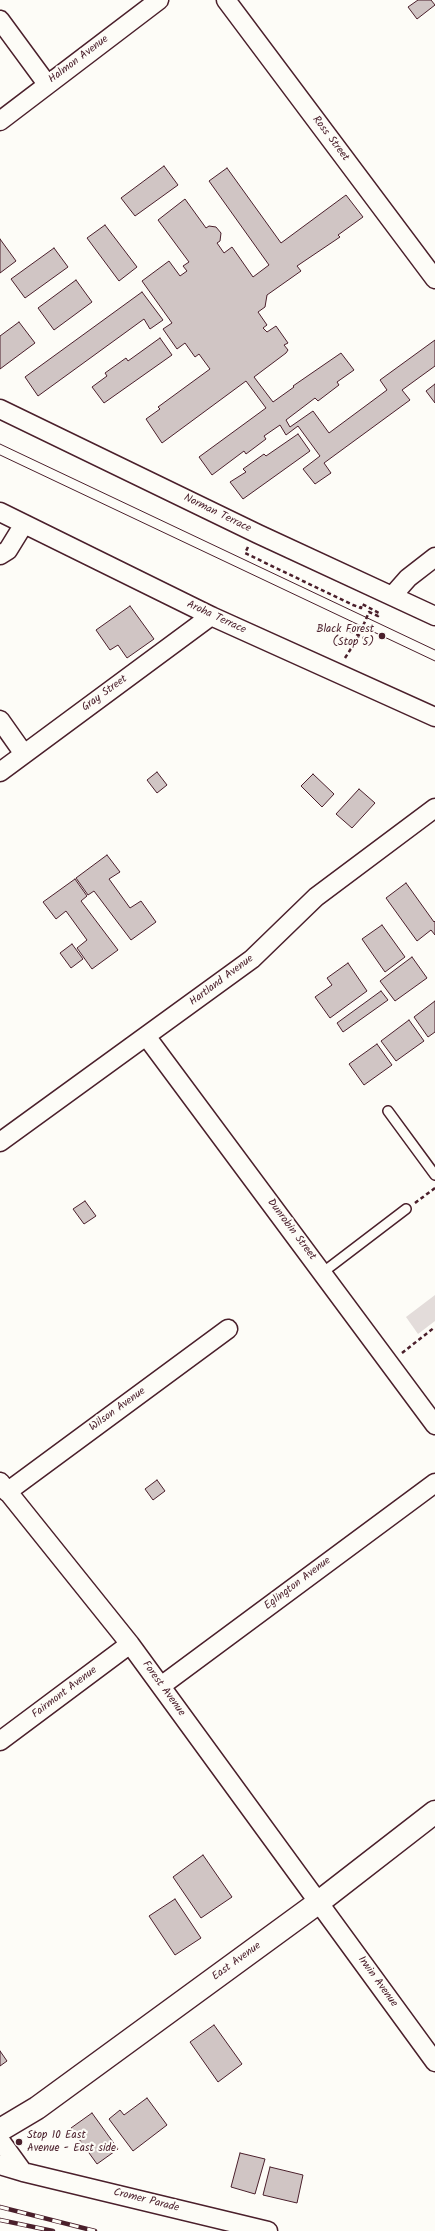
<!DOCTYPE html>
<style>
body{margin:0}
canvas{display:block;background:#fdfcf7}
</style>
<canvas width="435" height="2231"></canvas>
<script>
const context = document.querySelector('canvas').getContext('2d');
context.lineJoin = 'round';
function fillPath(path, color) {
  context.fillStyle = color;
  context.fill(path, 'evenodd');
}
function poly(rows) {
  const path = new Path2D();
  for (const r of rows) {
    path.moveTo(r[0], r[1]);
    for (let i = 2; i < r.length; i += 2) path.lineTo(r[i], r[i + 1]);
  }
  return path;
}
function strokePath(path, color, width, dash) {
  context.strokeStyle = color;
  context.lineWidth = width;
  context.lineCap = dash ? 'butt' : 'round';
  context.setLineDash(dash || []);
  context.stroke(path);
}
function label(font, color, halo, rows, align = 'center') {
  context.font = font + ' Kalam,sans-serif';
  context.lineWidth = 4;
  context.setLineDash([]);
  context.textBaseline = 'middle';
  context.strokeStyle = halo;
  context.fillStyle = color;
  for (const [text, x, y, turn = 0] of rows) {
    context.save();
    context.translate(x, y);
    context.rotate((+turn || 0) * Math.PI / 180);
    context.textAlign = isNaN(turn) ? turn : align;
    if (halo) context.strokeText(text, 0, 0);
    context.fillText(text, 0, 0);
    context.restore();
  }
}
const green = poly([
 [435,1295,435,1321,418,1334,406,1317]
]);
const building = poly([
 [418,0,431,0,435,5,417,19,408,7,418,0],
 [164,166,178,185,135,216,121,198,164,166],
 [227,168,281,243,346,195,363,217,338,235,340,237,297,266,301,271,267,295,265,307,258,312,267,325,263,328,267,332,276,326,288,343,284,345,288,350,286,353,254,377,273,402,294,387,293,386,341,353,354,370,337,382,339,385,318,401,315,398,286,420,290,427,313,411,329,433,387,390,380,380,435,340,435,366,402,390,410,400,324,463,331,473,315,484,303,469,320,456,298,426,286,435,280,425,264,436,266,439,246,454,244,451,212,475,199,457,266,408,246,381,162,443,146,419,160,409,158,407,210,369,199,354,195,357,185,343,177,349,163,329,172,323,142,281,169,261,180,276,187,271,183,266,189,262,158,220,185,199,206,228,209,226,216,227,221,233,220,241,217,243,224,253,232,247,253,277,269,265,209,181,227,168],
 [105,225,137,267,119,281,87,238,105,225],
 [0,239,16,261,0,273,0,239],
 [54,248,68,267,25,298,11,279,54,248],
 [76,280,92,302,54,330,38,308,76,280],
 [142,292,163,320,150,329,144,319,38,396,25,377,142,292],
 [19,322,35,343,0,369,0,336,19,322],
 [160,338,172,355,104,403,92,387,107,376,105,373,126,358,128,361,160,338],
 [435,384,435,403,426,391,435,384],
 [298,434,310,451,243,499,230,482,246,472,243,469,264,454,266,456,298,434],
 [130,606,154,639,127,658,118,645,110,650,96,630,130,606],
 [157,772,167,785,157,793,147,780,157,772],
 [313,774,334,794,322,807,301,786,313,774],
 [359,789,375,803,352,828,336,814,359,789],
 [107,855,120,872,109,879,130,908,141,901,156,922,131,940,94,891,88,895,76,878,107,855],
 [75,879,87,896,81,901,118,950,92,969,77,948,87,940,66,911,56,919,43,902,75,879],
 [406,883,434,922,435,921,435,935,431,930,417,941,386,898,406,883],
 [382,925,405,957,385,972,362,939,382,925],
 [72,944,83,959,71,968,60,953,72,944],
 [412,957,427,978,395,1001,380,981,412,957],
 [348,963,367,991,330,1018,315,997,332,985,327,978,348,963],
 [381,991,388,1000,343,1032,337,1023,381,991],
 [435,1001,435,1032,428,1037,414,1017,435,1001],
 [409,1020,424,1041,396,1061,381,1041,409,1020],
 [377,1044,392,1065,364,1085,349,1064,377,1044],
 [85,1201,96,1216,84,1224,73,1209,85,1201],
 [157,1480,165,1491,153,1500,145,1489,157,1480],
 [203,1855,232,1897,201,1918,173,1877,203,1855],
 [175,1899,201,1938,175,1955,149,1916,175,1899],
 [214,2025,242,2064,218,2082,190,2042,214,2025],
 [0,2051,7,2061,0,2066,0,2051],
 [147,2098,167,2125,133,2151,109,2119,120,2110,124,2115,147,2098],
 [92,2113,118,2149,97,2164,71,2128,92,2113],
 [240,2153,265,2159,255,2194,231,2187,240,2153],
 [270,2167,303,2175,297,2203,263,2195,270,2167]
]);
const path = poly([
 [248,547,245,553,278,569,353,605,361,608,362,604,379,613,378,616,369,612,360,633,351,629,350,631],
 [350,631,366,639,367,637,371,638],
 [345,658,359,636],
 [415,1203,435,1188],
 [402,1353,435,1327]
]);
const service = poly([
 [388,1111,435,1175],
 [322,1273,406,1209]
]);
const minor = poly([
 [226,0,435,279],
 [0,20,47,84],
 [0,121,159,0],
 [0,409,258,534,435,616],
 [0,512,211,616,435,717],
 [0,555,8,550,24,524],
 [393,595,408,578,435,557],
 [0,720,24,754],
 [0,772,211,616],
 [146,1036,435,1425],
 [0,1142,252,959,316,897,435,808],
 [0,1482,130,1644,435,2062],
 [7,1492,228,1329],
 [161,1686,435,1483],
 [0,1741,130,1644],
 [2,2143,23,2172],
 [0,2165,23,2172,268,2231]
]);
const tertiary = poly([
 [0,2130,37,2108,319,1902,435,1812]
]);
const tram = poly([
 [0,444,435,650],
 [0,455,435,661]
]);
const rail = poly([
 [0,2207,95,2231],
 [0,2220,53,2231]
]);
const markers = [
 [382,636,4,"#4a1f2b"],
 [19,2142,4,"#4a1f2b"]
];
const streetNames = [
 ["Halmon Avenue",79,60,-37],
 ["Ross Street",330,139,53],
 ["Norman Terrace",217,514,26],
 ["Aroha Terrace",216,618,25],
 ["Gray Street",105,694,-36],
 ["Hartland Avenue",222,981,-37],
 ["Dunrobin Street",291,1230,53],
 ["Wilson Avenue",118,1410,-36],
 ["Eglington Avenue",298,1584,-37],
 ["Forest Avenue",163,1689,54],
 ["Fairmont Avenue",65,1693,-37],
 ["East Avenue",237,1962,-36],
 ["Irwin Avenue",377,1982,54],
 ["Cromer Parade",146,2201,14]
];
const poiNames = [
 ["Black Forest",374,630],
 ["(Stop 5)",374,643],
 ["Stop 10 East",27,2136,"left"],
 ["Avenue - East side",27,2149,"left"]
];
fillPath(green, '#e3dcda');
fillPath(building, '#d0c5c4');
strokePath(building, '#4a1f2b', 1);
strokePath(service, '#4a1f2b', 12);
strokePath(minor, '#4a1f2b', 21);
strokePath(tertiary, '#4a1f2b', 25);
strokePath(path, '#4a1f2b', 2.5, [4, 3]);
strokePath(service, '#fdfcf7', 9);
strokePath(minor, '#fdfcf7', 18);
strokePath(tertiary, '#fdfcf7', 22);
strokePath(tram, '#4a1f2b', 1);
strokePath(rail, '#4a1f2b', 4.5);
strokePath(rail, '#fdfcf7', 3, [9]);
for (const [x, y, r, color] of markers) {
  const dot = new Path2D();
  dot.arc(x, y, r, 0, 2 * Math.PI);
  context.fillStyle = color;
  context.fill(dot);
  strokePath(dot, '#fdfcf7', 1.5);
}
label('11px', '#4a1f2b', '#fdfcf7', streetNames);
label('11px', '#4a1f2b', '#fdfcf7', poiNames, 'right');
</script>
